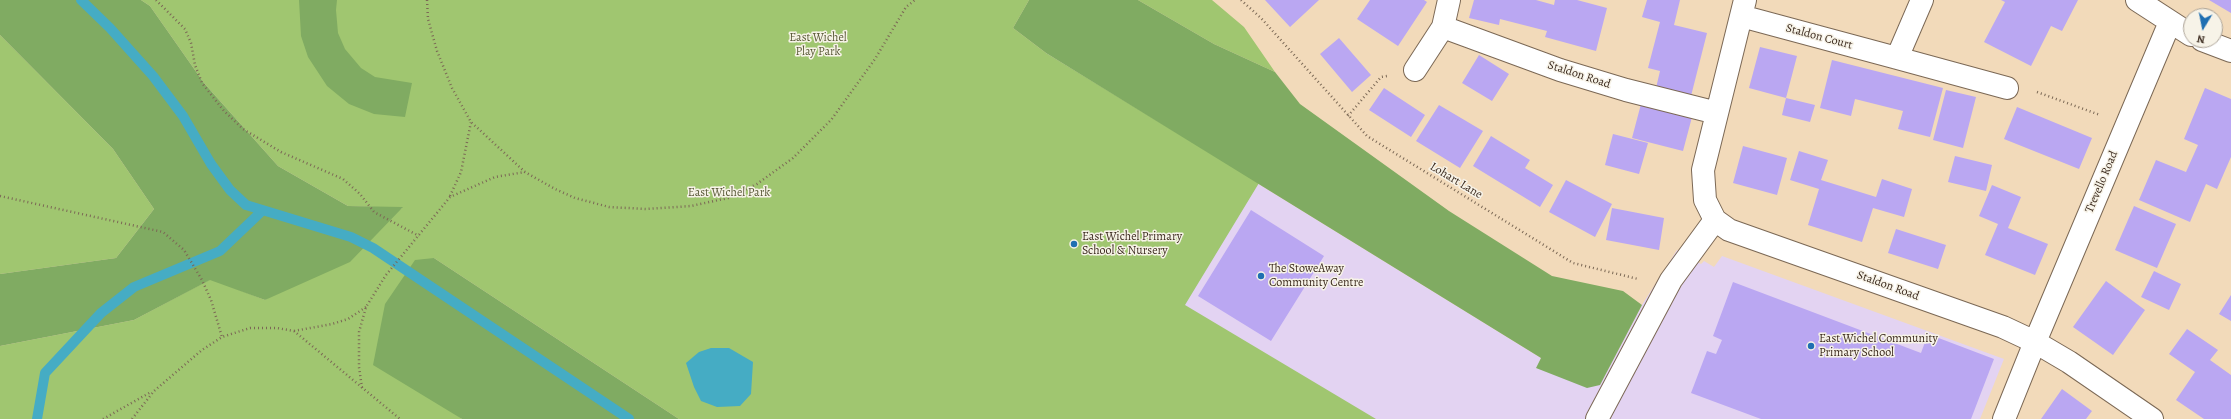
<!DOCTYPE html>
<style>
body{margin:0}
#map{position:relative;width:2231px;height:419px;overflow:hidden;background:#f2daba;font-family:Alegreya,serif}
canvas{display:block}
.north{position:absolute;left:2183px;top:8px;width:40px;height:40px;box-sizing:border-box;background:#f7f3e8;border:1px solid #aca397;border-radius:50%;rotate:190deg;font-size:11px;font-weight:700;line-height:16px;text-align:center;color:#3b2a1e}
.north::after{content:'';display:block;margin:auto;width:14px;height:18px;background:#1f6fb2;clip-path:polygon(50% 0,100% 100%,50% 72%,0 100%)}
</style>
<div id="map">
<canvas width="2231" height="419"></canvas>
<div class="north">N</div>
</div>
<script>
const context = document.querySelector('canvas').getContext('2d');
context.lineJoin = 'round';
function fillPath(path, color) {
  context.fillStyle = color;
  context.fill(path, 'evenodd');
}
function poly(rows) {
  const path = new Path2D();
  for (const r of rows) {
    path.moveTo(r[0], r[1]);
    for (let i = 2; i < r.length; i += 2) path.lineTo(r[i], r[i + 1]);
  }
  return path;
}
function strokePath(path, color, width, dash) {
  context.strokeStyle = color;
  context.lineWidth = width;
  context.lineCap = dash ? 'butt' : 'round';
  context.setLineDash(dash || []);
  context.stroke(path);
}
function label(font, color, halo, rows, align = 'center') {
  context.font = font + ' Alegreya,serif';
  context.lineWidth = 3;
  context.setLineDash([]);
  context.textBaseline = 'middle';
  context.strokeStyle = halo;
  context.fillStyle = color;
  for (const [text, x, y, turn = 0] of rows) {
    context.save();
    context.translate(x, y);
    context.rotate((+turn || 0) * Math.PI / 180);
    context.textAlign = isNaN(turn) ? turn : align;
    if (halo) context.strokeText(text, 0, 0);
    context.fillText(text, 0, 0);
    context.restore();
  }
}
const built = poly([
 [1046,53,1541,358,1537,368,1600,385,1642,305,1677,250,1701,264,1704,261,1714,267,1722,256,2004,359,1980,419,819,419]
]);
const green = poly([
 [141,0,1029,0,1013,28,1046,53,1259,183,1185,305,1376,419,679,419,434,258,452,411,462,419,0,419,0,346,134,320,211,279,265,300,402,208,348,206,278,166,204,83,150,6],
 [1138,0,1212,0,1244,27,1275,72,1214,44],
 [0,35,113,149,154,209,116,258,0,274]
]);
const forest = poly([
 [0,0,141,0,150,6,204,83,278,166,348,206,403,207,350,262,265,300,210,280,134,320,0,346,0,274,116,258,154,209,113,149,0,35],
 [299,0,337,0,336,10,338,33,345,49,361,68,375,77,412,83,405,117,374,114,349,104,327,86,308,57,301,36],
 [1029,0,1138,0,1214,44,1275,72,1300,104,1449,211,1552,276,1623,291,1642,305,1600,385,1587,388,1536,368,1541,358,1046,53,1013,28],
 [434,258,679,419,462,419,373,365,385,304,415,260]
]);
const water = poly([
 [711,348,729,348,753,362,751,394,740,406,717,407,701,401,694,387,686,363,699,352]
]);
const stream = poly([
 [81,0,110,28,153,76,183,116,211,164,230,190,246,205,351,237,373,248,629,419],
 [37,419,45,373,101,313,134,287,220,251,262,211]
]);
const building = poly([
 [1265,0,1319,0,1290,27],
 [1370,0,1424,0,1427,2,1398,46,1357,19],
 [1474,0,1536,0,1554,5,1555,0,1577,0,1607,8,1596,51,1545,37,1547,31,1500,19,1499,25,1469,18],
 [1647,0,1680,0,1674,25,1707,33,1691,96,1656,88,1660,71,1648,68,1660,22,1642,17],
 [2001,0,2078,0,2062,31,2051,26,2031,66,1984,42,2005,2],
 [2209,0,2231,0,2231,13],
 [1339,38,1371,75,1352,92,1320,54],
 [1760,47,1797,56,1786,98,1749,88],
 [1479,55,1509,74,1492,101,1462,83],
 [1832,60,1943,88,1930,137,1898,129,1903,111,1855,99,1851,116,1820,108],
 [1384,88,1425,115,1411,137,1369,110],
 [2205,88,2231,99,2231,157,2217,189,2206,184,2190,222,2139,200,2156,160,2186,172,2198,145,2184,139],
 [1946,90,1976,97,1963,148,1933,140],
 [1786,98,1815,105,1810,122,1782,115],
 [1641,104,1692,117,1683,151,1632,138],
 [1439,105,1483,131,1460,168,1416,141],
 [2017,107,2092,138,2079,169,2004,139],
 [1613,134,1648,143,1639,174,1605,165],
 [1491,136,1530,160,1525,168,1553,185,1540,207,1473,166],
 [1743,146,1787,158,1777,195,1733,183],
 [1799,151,1828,160,1821,180,1876,197,1882,179,1912,189,1904,217,1873,208,1862,242,1808,225,1819,189,1790,180],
 [1955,156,1992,165,1986,191,1948,182],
 [1566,180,1612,204,1595,237,1549,212],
 [1992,185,2021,197,2008,228,2048,244,2035,275,1985,255,1998,224,1979,216],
 [2134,206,2176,224,2157,268,2115,250],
 [1612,208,1664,218,1659,250,1606,240],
 [1251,210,1324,256,1271,341,1198,296],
 [1896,229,1946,245,1938,269,1888,253],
 [2154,271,2181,284,2169,310,2141,297],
 [2106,281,2145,310,2113,355,2073,327],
 [1733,282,1921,353,1928,334,1994,359,1971,419,1761,419,1691,393,1707,351,1716,354,1722,340,1713,336],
 [2231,295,2231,321,2219,314],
 [2187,329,2218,350,2210,360,2231,375,2231,419,2204,419,2176,400,2195,372,2169,354],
 [2062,389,2092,411,2086,419,2041,419]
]);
const path = poly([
 [156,0,185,29,191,43,195,65,202,83,224,111,243,129,281,152,343,179,360,194,374,212,419,236],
 [427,0,428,19,437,51,452,88,471,122,525,172,555,189,575,198,609,207,646,209,691,206,728,198,757,184,793,158,831,120,875,59,906,7,915,0],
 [1241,0,1261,18,1367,136,1573,263,1638,279],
 [2037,92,2100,115],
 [1348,116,1381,77,1387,76],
 [0,196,163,232,184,250,202,280,211,300,222,337],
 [450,196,461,172,471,122],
 [294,331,332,324,348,319,366,307],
 [362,388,359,367,359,332,366,307,386,275,450,197,495,177,525,172],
 [103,419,151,392],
 [132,419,154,391,202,350,222,337,250,328,277,328,294,331,400,419]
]);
const minor = poly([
 [1449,0,1443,27,1560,70,1626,90,1717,113],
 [1745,0,1703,170,1705,200,1715,220,1729,230,2003,327,2035,342,2069,362,2152,419],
 [2137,0,2191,35],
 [1741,16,1897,58,1922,0],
 [2202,40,2231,51],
 [1897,58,2007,88],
 [1415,70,1443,27],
 [1597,419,1671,280,1715,220],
 [2004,419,2035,342,2170,22]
]);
const markers = [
 [1074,244,4,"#1f6fb2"],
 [1261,276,4,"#1f6fb2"],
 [1811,346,4,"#1f6fb2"]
];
const streetNames = [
 ["Staldon Court",1819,37,15],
 ["Staldon Road",1579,75,18],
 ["Lohart Lane",1456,181,31],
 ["Trevello Road",2102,182,-67],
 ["Staldon Road",1888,286,20]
];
const parkNames = [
 ["East Wichel",818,38],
 ["Play Park",818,52],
 ["East Wichel Park",729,193]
];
const poiNames = [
 ["East Wichel Primary",1082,237],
 ["School & Nursery",1082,251],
 ["The StoweAway",1269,269],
 ["Community Centre",1269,283],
 ["East Wichel Community",1819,339],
 ["Primary School",1819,353]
];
fillPath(built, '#e3d3f2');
fillPath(green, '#a0c670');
fillPath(forest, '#80ab62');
fillPath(water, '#45acc4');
strokePath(stream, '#45acc4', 10);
fillPath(building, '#baa7f2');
strokePath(minor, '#7b6855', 24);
strokePath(path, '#7b6855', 2.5, [1, 3]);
strokePath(minor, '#fff', 22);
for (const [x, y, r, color] of markers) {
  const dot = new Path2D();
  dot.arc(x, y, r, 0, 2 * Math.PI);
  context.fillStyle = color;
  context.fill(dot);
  strokePath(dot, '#f7f3e8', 1.5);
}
label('12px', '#3b2a1e', '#f7f3e8', streetNames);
label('12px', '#595937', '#f7f3e8', parkNames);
label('12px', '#3b2a1e', '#f7f3e8', poiNames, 'left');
</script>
